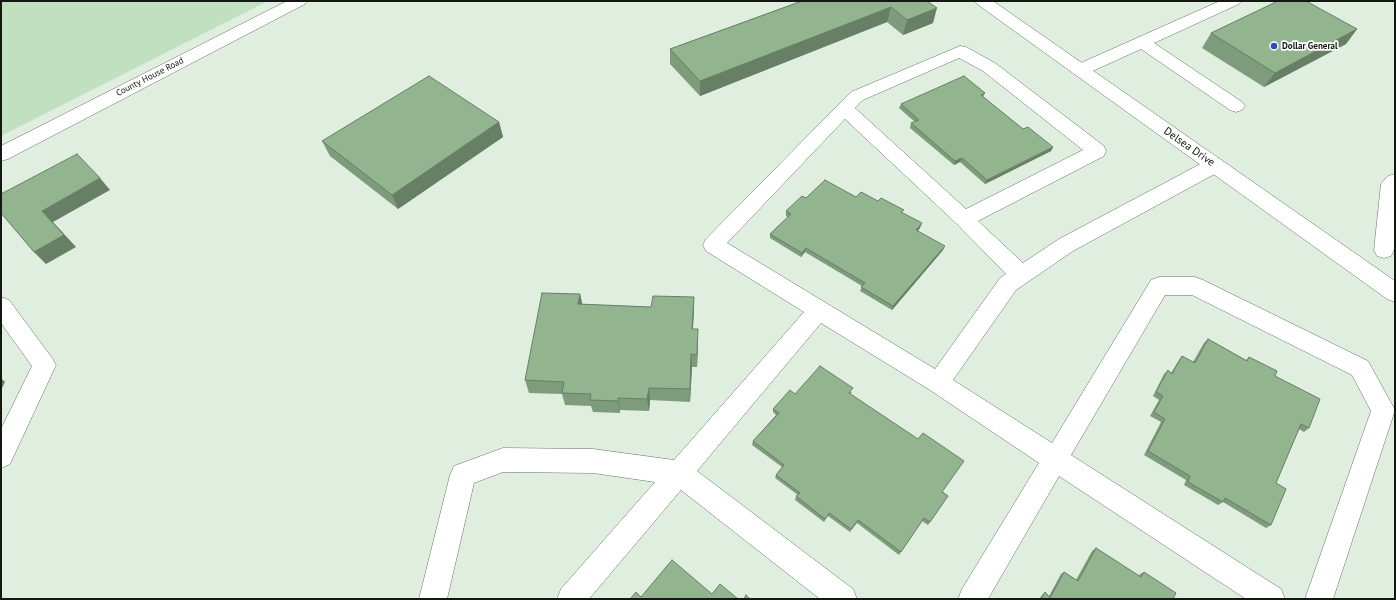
<!DOCTYPE html>
<style>
body{margin:0}
#map{position:relative;width:1396px;height:600px;overflow:hidden;background:#dfeede;font-family:"PT Sans",sans-serif}
canvas{display:block}
.frame{position:absolute;inset:0;border:2px solid #131812;pointer-events:none}
</style>
<div id="map">
<canvas width="1396" height="600"></canvas>
<div class="frame"></div>
</div>
<script>
const context = document.querySelector('canvas').getContext('2d');
context.lineJoin = 'round';
function fillPath(path, color) {
  context.fillStyle = color;
  context.fill(path, 'evenodd');
}
function poly(rows) {
  const path = new Path2D();
  for (const r of rows) {
    path.moveTo(r[0], r[1]);
    for (let i = 2; i < r.length; i += 2) path.lineTo(r[i], r[i + 1]);
  }
  return path;
}
function strokePath(path, color, width, dash) {
  context.strokeStyle = color;
  context.lineWidth = width;
  context.lineCap = dash ? 'butt' : 'round';
  context.setLineDash(dash || []);
  context.stroke(path);
}
function label(font, color, halo, rows, align = 'center') {
  context.font = font + ' "PT Sans",sans-serif';
  context.lineWidth = 3.5;
  context.setLineDash([]);
  context.textBaseline = 'middle';
  context.strokeStyle = halo;
  context.fillStyle = color;
  for (const [text, x, y, turn = 0] of rows) {
    context.save();
    context.translate(x, y);
    context.rotate((+turn || 0) * Math.PI / 180);
    context.textAlign = isNaN(turn) ? turn : align;
    if (halo) context.strokeText(text, 0, 0);
    context.fillText(text, 0, 0);
    context.restore();
  }
}
const green = poly([
 [1,1,268,1,1,136]
]);
const minor = poly([
 [287,1,307,1,305,4,8,159,1,161,1,146,287,1],
 [1220,1,1241,1,1239,4,1154,43,1242,102,1245,106,1242,110,1236,112,1230,110,1141,49,1086,74,1080,75,1074,74,1071,70,1074,66,1220,1],
 [960,46,966,47,995,63,1104,146,1106,151,1104,156,978,221,1023,263,1059,239,1208,160,1215,158,1222,160,1225,165,1222,170,1073,251,1016,290,953,380,1052,443,1151,280,1159,277,1195,277,1203,280,1368,361,1395,410,1333,599,1305,599,1371,411,1352,375,1192,295,1165,295,1071,455,1281,589,1285,599,1246,599,1059,476,988,599,958,599,962,589,1039,463,930,390,821,323,697,471,853,589,857,599,820,599,681,490,589,599,557,599,561,589,655,482,593,473,503,472,474,483,447,599,419,599,450,475,454,466,503,448,593,449,674,460,804,312,706,251,703,245,706,239,851,92,960,46],
 [959,58,983,71,1083,150,966,209,855,108,863,100,959,58],
 [845,119,957,224,1006,274,1000,278,935,369,727,243,845,119],
 [1395,174,1394,250,1391,256,1384,258,1377,256,1374,250,1381,184,1388,176,1395,174],
 [1,297,9,300,52,358,56,365,10,464,1,468,1,429,32,366,1,323,1,297]
]);
const major = poly([
 [975,1,993,1,1395,281,1395,302,1387,299,977,4,975,1]
]);
const wall = poly([
 [802,1,927,1,933,23,903,35,887,22,700,96,670,64,670,49],
 [1357,29,1346,44,1264,87,1202,48,1211,33],
 [985,93,983,97,1023,129,1053,147,1051,151,985,184,960,162,954,165,910,128,911,123,915,122,899,108,901,104],
 [499,122,503,137,398,209,330,156,322,141],
 [856,197,878,201,903,213,920,228,918,231,943,250,892,310,860,291,862,286,805,252,801,257,770,238,770,234,788,217,786,216,786,211,806,198],
 [580,294,582,304,651,307,694,297,693,329,698,342,697,367,692,367,690,402,650,400,649,411,620,410,620,413,593,412,591,406,565,405,562,394,529,393,525,380],
 [1208,339,1246,360,1249,357,1275,376,1309,428,1304,432,1299,429,1276,483,1271,525,1266,528,1223,502,1218,505,1184,485,1186,480,1144,455,1161,422,1150,416,1159,400,1153,396,1164,374,1168,370,1171,373,1179,360,1182,356,1193,362,1204,343],
 [852,392,850,394,943,492,948,496,928,525,922,521,899,555,857,523,850,532,828,516,824,522,795,500,796,496,798,495,775,478,776,475,782,467,752,445,753,441,776,415,773,412,773,409,795,394],
 [1096,548,1139,576,1140,574,1144,572,1173,599,1039,599,1042,595,1045,592,1049,596,1061,574,1064,572,1076,580,1092,551]
]);
const shadedWall = poly([
 [891,7,887,22,700,96,700,81],
 [937,8,933,23,903,35,907,20],
 [1357,29,1346,44,1264,87,1275,73],
 [499,122,503,137,398,209,392,195],
 [1053,147,1051,151,985,184,987,180],
 [962,158,960,162,954,165,955,161],
 [100,178,110,190,53,222,76,247,46,264,34,252,42,211],
 [922,223,920,228,915,234,916,230],
 [945,246,943,250,892,310,893,306],
 [806,248,805,252,801,257,802,253],
 [580,294,583,307,578,304],
 [694,297,694,311,692,341,692,329],
 [698,329,698,342,697,367,697,355],
 [691,354,692,367,690,402,690,389],
 [1,378,5,382,1,390],
 [649,388,650,400,649,411,647,399],
 [618,398,620,410,620,413,618,401]
]);
const building = poly([
 [802,1,927,1,937,8,907,20,891,7,700,81,670,49,802,1],
 [1278,1,1306,1,1357,29,1275,73,1211,33,1278,1],
 [429,76,499,122,392,195,322,141,429,76],
 [964,76,985,93,981,95,1023,129,1028,127,1053,147,987,180,962,158,955,161,911,123,919,120,901,104,964,76],
 [77,154,100,178,42,211,64,235,34,252,1,213,1,194,77,154],
 [825,180,856,197,861,192,878,201,881,198,904,210,901,212,922,223,916,230,945,246,893,306,861,287,865,283,806,248,802,253,770,234,791,214,786,211,802,196,806,198,825,180],
 [542,293,580,294,578,304,651,307,653,296,694,297,692,329,698,329,697,355,691,354,690,389,649,388,647,399,618,398,618,401,590,400,591,394,562,393,564,382,525,380,542,293],
 [1208,339,1247,361,1249,357,1277,371,1275,376,1320,399,1309,428,1301,424,1276,483,1286,489,1271,525,1225,498,1223,502,1188,482,1190,476,1148,451,1165,419,1154,412,1163,396,1156,392,1168,370,1172,374,1182,356,1195,363,1208,339],
 [820,366,853,388,849,393,918,439,923,433,964,461,942,492,948,496,930,522,924,518,901,552,858,520,851,529,829,513,825,519,796,496,800,493,776,475,784,465,753,441,779,413,773,409,790,390,795,394,820,366],
 [1096,548,1141,577,1144,572,1176,593,1173,599,1041,599,1045,592,1050,598,1064,572,1078,581,1096,548],
 [672,560,712,594,720,584,738,599,630,599,636,592,641,597,672,560],
 [746,595,750,599,744,599,746,595]
]);
const markers = [
 [1274,46,4,"#304abb"]
];
const farPoinames = [
 ["Dollar General",1282,46]
];
const farStreetnames = [
 ["County House Road",150,77,-27]
];
const streetNames = [
 ["Delsea Drive",1189,147,35]
];
fillPath(green, '#c1e0bf');
strokePath(minor, '#657164', 1);
strokePath(major, '#657164', 1);
fillPath(minor, '#fff');
fillPath(major, '#fff');
fillPath(wall, '#7e9c7c');
fillPath(shadedWall, '#667f65');
fillPath(building, '#92b590');
strokePath(building, '#667f65', 1);
for (const [x, y, r, color] of markers) {
  const dot = new Path2D();
  dot.arc(x, y, r, 0, 2 * Math.PI);
  context.fillStyle = color;
  context.fill(dot);
  strokePath(dot, '#fff', 1.5);
}
label('bold 9px', '#131812', '#fff', farPoinames, 'left');
label('9px', '#131812', '#fff', farStreetnames);
label('11px', '#131812', '#fff', streetNames);
</script>
